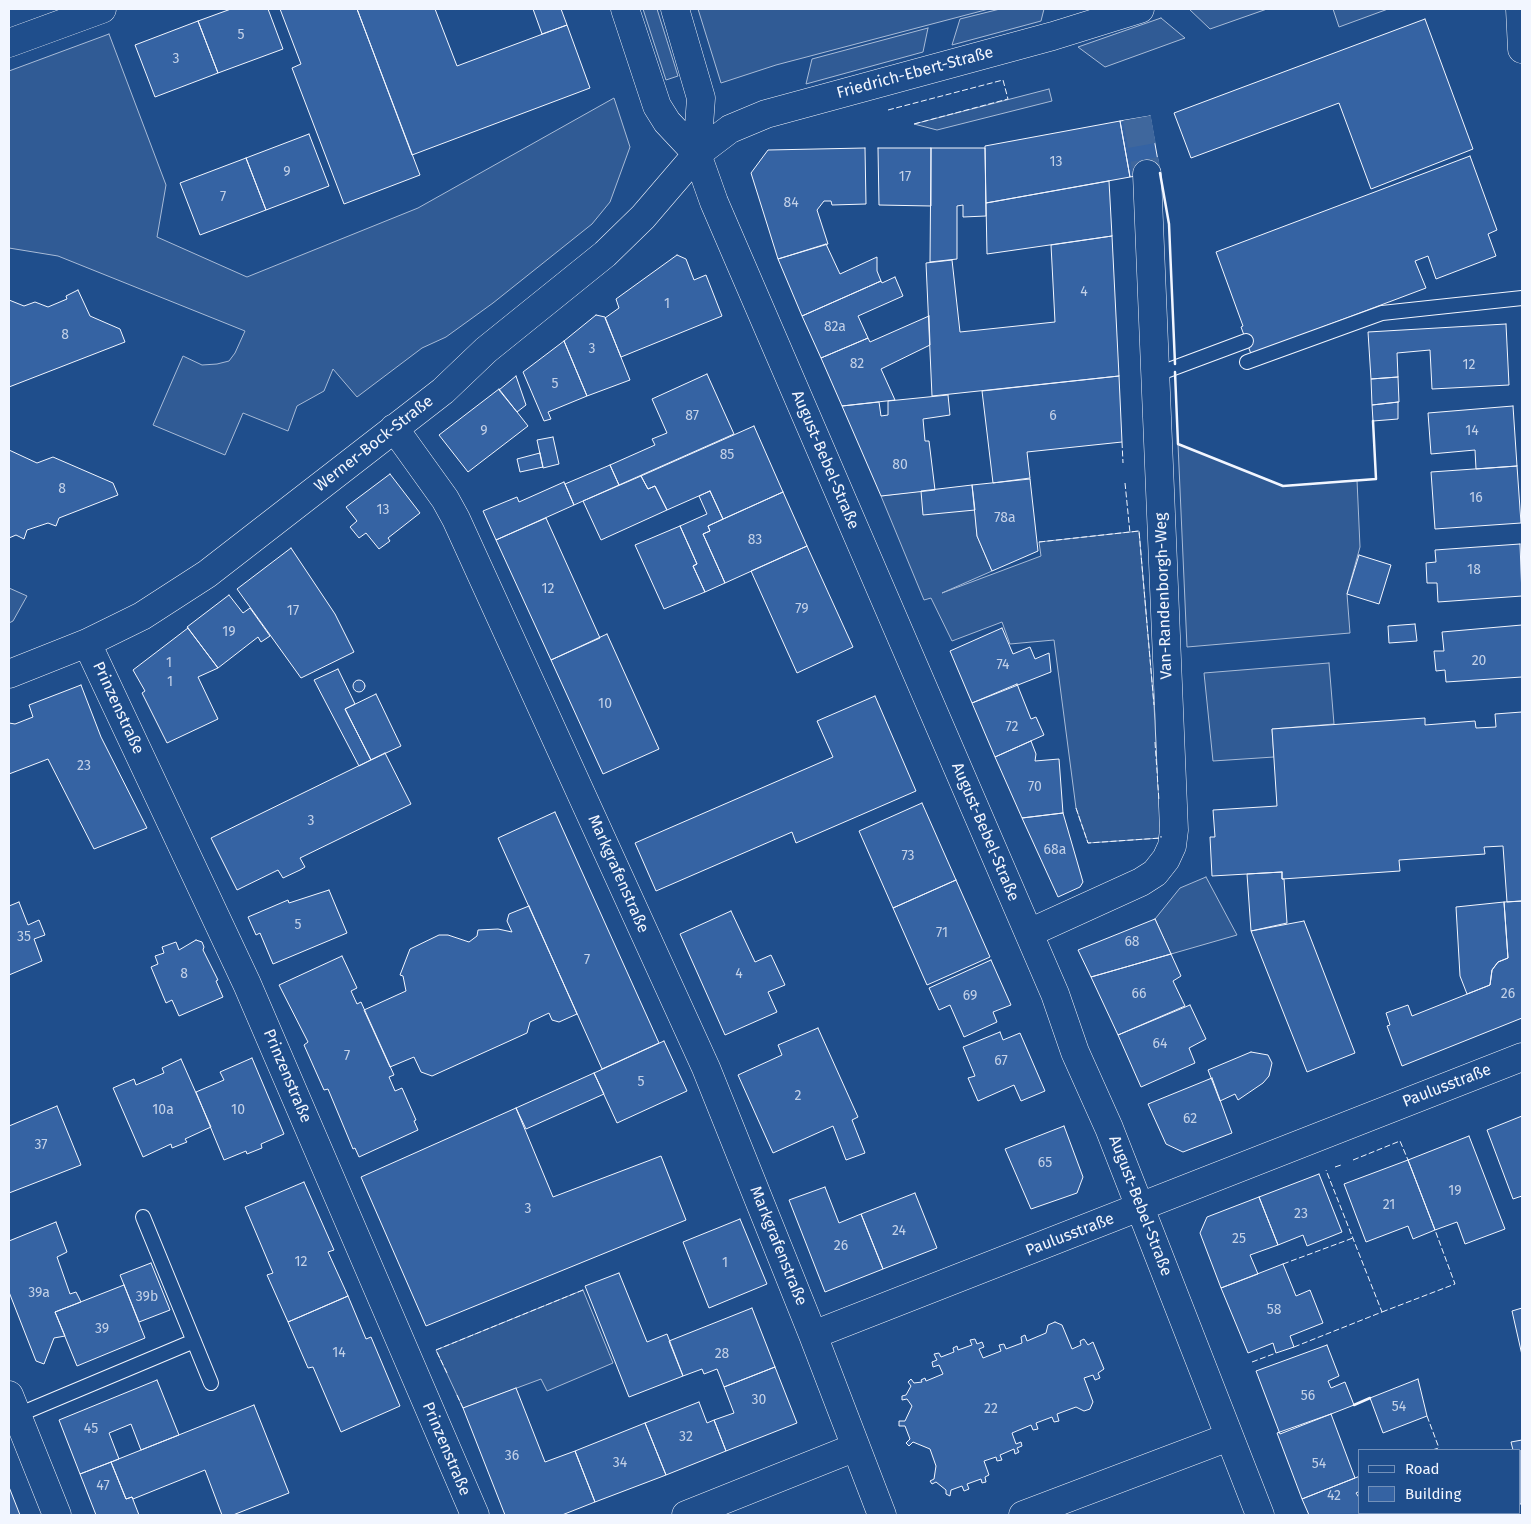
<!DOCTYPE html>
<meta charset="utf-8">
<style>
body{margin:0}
#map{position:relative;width:1531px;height:1524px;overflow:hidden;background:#1f4e8c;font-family:"Fira Sans",sans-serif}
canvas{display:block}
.frame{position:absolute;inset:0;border:10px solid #f2f6ff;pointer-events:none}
.legend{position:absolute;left:1358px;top:1449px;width:162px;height:65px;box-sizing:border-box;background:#1f4e8c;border:1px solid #7391ba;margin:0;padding:6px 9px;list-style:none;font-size:15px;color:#f2f6ff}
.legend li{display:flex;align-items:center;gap:10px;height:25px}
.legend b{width:25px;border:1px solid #7391ba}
</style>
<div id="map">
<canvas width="1531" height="1524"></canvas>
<div class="frame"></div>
<ul class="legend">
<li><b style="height:6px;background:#1f4e8c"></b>Road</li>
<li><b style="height:14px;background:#3563a3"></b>Building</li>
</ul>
</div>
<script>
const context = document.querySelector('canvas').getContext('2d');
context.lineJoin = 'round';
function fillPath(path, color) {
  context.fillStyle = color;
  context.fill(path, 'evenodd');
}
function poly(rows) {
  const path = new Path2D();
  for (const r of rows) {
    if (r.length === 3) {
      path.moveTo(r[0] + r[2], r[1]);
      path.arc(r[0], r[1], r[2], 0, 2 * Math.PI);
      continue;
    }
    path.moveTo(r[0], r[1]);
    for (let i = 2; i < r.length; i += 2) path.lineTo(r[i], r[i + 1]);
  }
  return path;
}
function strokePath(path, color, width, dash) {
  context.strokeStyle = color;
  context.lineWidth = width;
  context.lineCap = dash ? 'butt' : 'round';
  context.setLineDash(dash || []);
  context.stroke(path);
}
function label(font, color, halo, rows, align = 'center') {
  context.font = font + ' "Fira Sans",sans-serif';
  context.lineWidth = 4;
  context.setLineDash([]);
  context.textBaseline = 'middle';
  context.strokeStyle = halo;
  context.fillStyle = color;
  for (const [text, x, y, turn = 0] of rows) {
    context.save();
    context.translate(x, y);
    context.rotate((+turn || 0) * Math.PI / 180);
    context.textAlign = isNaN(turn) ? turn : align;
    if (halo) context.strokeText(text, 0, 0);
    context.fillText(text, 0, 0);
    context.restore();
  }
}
const built = poly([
 [643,9,657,9,678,76,666,80,643,9],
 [698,9,989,9,776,65,721,83,698,9],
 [1000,9,1044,9,1041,21,952,45,960,19,1000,9],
 [1189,9,1267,9,1210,29,1189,9],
 [1333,9,1388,9,1339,27,1333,9],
 [1161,18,1185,38,1105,67,1078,47,1161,18],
 [928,28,923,52,806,84,812,59,928,28],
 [109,34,166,185,157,237,247,277,418,208,614,98,630,147,610,202,592,224,493,303,446,337,422,348,357,397,333,369,324,391,297,406,288,431,243,413,225,455,153,425,183,356,202,365,217,364,229,361,235,353,245,331,58,256,9,248,9,71,109,34],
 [1049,89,1052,101,937,130,914,124,1049,89],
 [1178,444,1283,486,1357,480,1360,547,1347,594,1350,633,1187,647,1178,444],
 [921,491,975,510,977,536,992,571,942,593,1041,556,1039,542,1139,531,1154,705,1161,838,1088,843,1076,808,1054,640,1010,644,1002,622,952,641,931,598,924,600,881,496,921,491],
 [9,588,27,596,13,621,9,623,9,588],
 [1329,663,1334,724,1272,729,1274,757,1213,761,1204,673,1329,663],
 [1206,877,1237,935,1171,954,1155,919,1180,888,1206,877],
 [583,1290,613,1363,547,1391,541,1379,463,1408,436,1350,583,1290]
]);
const building = poly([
 [231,9,268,9,283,49,218,73,198,21,231,9],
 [280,9,357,9,420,175,344,204,292,68,301,64,280,9],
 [357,9,435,9,457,66,567,25,590,88,412,155,357,9],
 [533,9,561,9,567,25,542,34,533,9],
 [1425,19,1473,149,1371,189,1339,103,1191,158,1174,113,1425,19],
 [198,21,218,73,155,97,135,45,198,21],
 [1150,116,1160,172,1130,177,1120,121,1150,116],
 [1120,121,1130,177,986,203,985,146,1120,121],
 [309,134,329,186,266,210,246,158,309,134],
 [865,148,866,204,832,205,831,201,824,201,817,210,828,244,778,259,751,173,768,150,865,148],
 [878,148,931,148,931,206,879,205,878,148],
 [931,148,985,148,986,216,963,217,963,205,957,206,957,259,930,262,931,148],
 [1470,156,1497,230,1488,234,1496,256,1436,279,1428,256,1415,261,1426,288,1251,354,1241,327,1243,326,1216,252,1470,156],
 [246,158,266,210,200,235,180,183,246,158],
 [1109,181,1112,236,987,254,986,203,1109,181],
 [1112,236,1119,376,932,396,926,263,952,260,960,332,1055,322,1051,245,1112,236],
 [826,244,840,274,877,257,877,271,881,281,802,316,778,259,826,244],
 [677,255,686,259,694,280,706,275,722,316,621,357,605,318,619,308,616,299,677,255],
 [895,277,903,296,858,316,868,338,821,358,802,316,881,281,882,283,895,277],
 [78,290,90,316,120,329,125,342,9,387,9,300,24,306,35,302,48,307,67,299,66,296,78,290],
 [596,315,605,317,630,380,587,396,564,341,596,315],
 [929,316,930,345,881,369,895,400,842,406,821,358,868,338,870,342,929,316],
 [1506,324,1509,385,1432,389,1430,350,1397,353,1398,377,1371,379,1368,332,1506,324],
 [564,341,587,396,548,412,551,419,544,421,523,372,564,341],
 [707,374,734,434,619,485,610,465,655,445,652,439,667,433,652,399,707,374],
 [516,376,526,405,517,412,499,390,516,376],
 [1119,376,1122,442,1027,452,1030,478,993,483,982,391,1119,376],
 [1398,377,1399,402,1372,405,1371,379,1398,377],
 [499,389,528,426,468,472,439,435,499,389],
 [948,395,950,415,923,419,925,441,929,441,935,490,881,496,842,406,879,402,881,416,888,415,888,401,948,395],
 [1398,402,1398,419,1373,421,1372,405,1398,402],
 [1513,406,1517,466,1476,469,1475,450,1431,454,1428,413,1513,406],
 [754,426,783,492,723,519,710,491,667,510,655,486,648,489,641,476,754,426],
 [553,437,559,464,543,468,537,440,553,437],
 [9,450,37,463,53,457,113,483,118,495,59,518,56,526,48,523,27,530,24,539,16,535,9,538,9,450],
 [540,453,543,467,520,472,517,459,540,453],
 [610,465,619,485,574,505,565,484,610,465],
 [1517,466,1521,523,1435,529,1431,472,1517,466],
 [390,474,420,513,388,538,390,541,379,549,366,533,359,538,350,527,357,521,346,507,390,474],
 [641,476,648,489,655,486,667,510,601,540,583,501,641,476],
 [1030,479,1038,551,992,571,977,536,972,485,1030,479],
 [564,482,574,505,496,540,483,511,517,497,519,502,564,482],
 [972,485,975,510,923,515,921,491,972,485],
 [710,491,723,519,708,526,710,531,703,534,725,583,705,592,693,566,697,564,680,526,707,514,699,496,710,491],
 [783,492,807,546,725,583,703,534,710,531,708,526,783,492],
 [546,518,600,638,551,660,496,540,546,518],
 [680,526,697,564,693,566,705,592,664,609,635,545,680,526],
 [1520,544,1522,596,1438,602,1437,583,1427,583,1426,563,1436,562,1435,550,1520,544],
 [807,546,853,647,797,673,751,571,807,546],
 [291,548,335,614,354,652,301,678,237,589,291,548],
 [1359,555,1391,565,1379,604,1347,594,1359,555],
 [229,595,243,613,250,608,270,636,261,642,258,637,218,668,187,627,229,595],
 [1415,624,1417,641,1389,643,1388,626,1415,624],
 [1522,625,1522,677,1446,682,1445,670,1436,671,1434,651,1444,651,1442,632,1522,625],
 [188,628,218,668,198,677,218,719,167,743,142,693,145,691,133,670,188,628],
 [1002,628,1013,654,1030,647,1035,659,1049,653,1051,672,972,703,950,651,1002,628],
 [607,634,659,749,603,774,551,660,607,634],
 [338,669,355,704,345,709,371,760,359,766,314,680,338,669],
 [359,686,6],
 [1017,684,1031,719,1036,717,1044,735,995,757,972,703,1017,684],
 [81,685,101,737,147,828,94,849,48,759,9,774,9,723,15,724,33,717,29,705,81,685],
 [376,694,401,746,371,760,345,709,376,694],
 [875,696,916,791,796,843,792,832,656,891,635,843,833,757,817,721,875,696],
 [1522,712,1522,901,1507,902,1503,846,1484,847,1485,854,1399,860,1400,871,1282,879,1282,872,1212,876,1210,837,1215,837,1213,810,1277,806,1272,729,1425,718,1425,725,1475,721,1476,728,1496,727,1495,714,1522,712],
 [1031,741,1036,754,1035,761,1059,759,1063,813,1022,818,995,757,1031,741],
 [385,753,411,804,300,858,305,867,300,870,283,878,278,870,237,890,211,838,385,753],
 [922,803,956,880,893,908,859,831,922,803],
 [555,812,659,1043,602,1069,498,838,555,812],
 [1063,813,1083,882,1080,887,1058,897,1022,818,1063,813],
 [1282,872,1282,879,1284,879,1287,923,1251,931,1247,874,1282,872],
 [956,880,990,957,927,985,893,908,956,880],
 [329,890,347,933,273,964,260,933,256,935,248,917,288,900,289,903,329,890],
 [1522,901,1522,1018,1402,1066,1387,1026,1390,1025,1386,1013,1408,1005,1412,1016,1490,985,1492,970,1498,962,1508,958,1504,902,1522,901],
 [19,902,28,925,39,920,45,935,34,939,42,961,9,975,9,906,19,902],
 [1504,902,1508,958,1498,962,1492,970,1490,985,1467,994,1460,976,1456,907,1504,902],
 [529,906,577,1014,559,1022,552,1020,549,1013,530,1022,527,1033,432,1076,421,1072,414,1057,390,1067,364,1010,406,991,403,976,400,975,410,949,439,935,448,935,469,942,477,936,478,930,498,929,512,932,507,921,509,914,529,906],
 [731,911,755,962,771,955,785,985,768,992,777,1012,725,1035,680,934,731,911],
 [1155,919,1171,954,1091,977,1078,950,1155,919],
 [1304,921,1355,1053,1307,1072,1251,931,1304,921],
 [196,940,202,942,204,947,203,950,218,980,216,981,223,997,179,1016,172,1000,166,1003,151,967,158,964,155,956,164,953,162,947,176,942,179,950,196,940],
 [1171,954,1181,976,1173,981,1185,1006,1118,1035,1091,977,1171,954],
 [342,956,357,988,351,991,357,1004,361,1002,394,1075,389,1077,395,1091,402,1088,416,1120,414,1121,418,1130,359,1157,355,1148,353,1149,328,1089,324,1090,304,1045,308,1042,279,985,342,956],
 [991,960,1011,1005,993,1012,997,1022,964,1037,950,1005,939,1010,929,988,991,960],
 [1190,1005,1206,1039,1189,1048,1195,1063,1141,1087,1118,1035,1190,1005],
 [818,1028,858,1117,852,1120,865,1153,846,1160,833,1126,773,1153,738,1075,782,1055,778,1045,818,1028],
 [1000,1032,1003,1040,1020,1033,1045,1091,1021,1101,1014,1085,978,1101,968,1078,975,1076,963,1047,1000,1032],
 [664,1041,687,1091,617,1123,594,1073,664,1041],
 [1251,1052,1268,1055,1272,1063,1269,1076,1263,1083,1238,1100,1235,1094,1220,1101,1208,1070,1251,1052],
 [252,1058,284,1134,261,1144,262,1148,247,1154,246,1151,224,1160,196,1092,224,1080,220,1072,252,1058],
 [181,1059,211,1127,185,1139,187,1142,172,1148,171,1144,143,1157,113,1088,134,1079,136,1085,164,1073,162,1068,181,1059],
 [594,1073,604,1094,526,1129,516,1108,594,1073],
 [1212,1078,1232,1133,1183,1152,1166,1144,1148,1104,1212,1078],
 [57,1106,81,1165,9,1193,9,1126,57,1106],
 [516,1108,553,1197,661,1156,686,1220,426,1326,361,1177,516,1108],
 [1522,1116,1522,1196,1513,1199,1487,1130,1522,1116],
 [1064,1126,1083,1177,1077,1193,1031,1209,1005,1149,1064,1126],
 [1469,1136,1505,1229,1465,1244,1457,1222,1435,1230,1408,1160,1469,1136],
 [1408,1160,1435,1230,1413,1239,1408,1226,1366,1242,1344,1184,1408,1160],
 [1319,1174,1342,1232,1307,1246,1303,1235,1278,1245,1259,1197,1319,1174],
 [304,1182,334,1250,328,1252,348,1296,288,1322,267,1275,273,1273,245,1207,304,1182],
 [825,1187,839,1223,861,1214,883,1269,825,1292,789,1200,825,1187],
 [915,1193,937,1248,883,1269,861,1214,915,1193],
 [1259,1197,1278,1245,1250,1255,1258,1274,1221,1288,1200,1233,1207,1217,1259,1197],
 [740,1219,767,1284,709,1308,683,1242,740,1219],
 [56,1222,67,1252,57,1257,70,1294,76,1292,81,1302,55,1312,65,1336,54,1338,44,1364,36,1361,9,1292,9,1241,56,1222],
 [151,1263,170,1310,139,1322,120,1275,151,1263],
 [1283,1264,1296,1296,1310,1290,1323,1323,1290,1336,1294,1347,1276,1353,1273,1343,1248,1353,1221,1288,1283,1264],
 [619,1273,647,1342,667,1334,683,1376,629,1397,585,1286,619,1273],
 [124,1285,145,1338,77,1366,55,1312,124,1285],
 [348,1296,366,1339,371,1337,400,1406,341,1432,313,1367,308,1368,288,1322,348,1296],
 [752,1308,775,1367,724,1387,717,1369,704,1374,702,1369,683,1376,669,1341,752,1308],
 [1522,1308,1522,1355,1512,1311,1522,1308],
 [1055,1322,1062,1325,1072,1349,1081,1345,1080,1341,1084,1339,1088,1345,1093,1342,1095,1347,1104,1369,1098,1373,1100,1378,1095,1380,1093,1375,1084,1378,1093,1402,1090,1409,1084,1411,1076,1407,1057,1414,1059,1421,1054,1422,1052,1417,1036,1423,1038,1429,1033,1430,1031,1425,1012,1433,1016,1444,1021,1442,1022,1446,1017,1448,1019,1452,1015,1454,1014,1449,1000,1455,1002,1460,997,1461,996,1457,984,1461,989,1475,985,1477,986,1482,982,1483,981,1479,967,1484,969,1489,964,1491,962,1486,951,1490,950,1496,946,1494,946,1490,936,1482,932,1484,930,1481,934,1479,936,1466,930,1449,913,1442,909,1446,906,1443,910,1439,905,1426,899,1426,899,1421,905,1421,912,1406,907,1399,902,1400,902,1396,906,1395,911,1386,908,1382,911,1379,914,1383,922,1382,921,1380,925,1378,926,1381,943,1374,939,1365,933,1367,932,1362,937,1360,934,1354,939,1353,941,1357,954,1352,953,1348,957,1346,958,1350,972,1345,970,1340,975,1339,977,1344,982,1342,984,1347,979,1349,983,1358,1001,1351,999,1345,1004,1344,1006,1349,1022,1343,1021,1337,1025,1335,1027,1341,1046,1333,1048,1325,1055,1322],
 [1327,1345,1339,1376,1328,1381,1331,1388,1345,1382,1354,1405,1280,1434,1256,1371,1327,1345],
 [775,1367,797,1423,726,1451,714,1420,734,1413,724,1387,775,1367],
 [1418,1379,1427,1416,1383,1433,1370,1398,1418,1379],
 [157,1380,179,1435,141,1450,131,1424,109,1433,119,1459,80,1474,59,1420,157,1380],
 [516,1388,545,1462,575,1451,595,1502,562,1515,505,1515,463,1408,516,1388],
 [699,1402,707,1423,714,1420,726,1451,666,1475,645,1423,699,1402],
 [254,1405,289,1493,233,1515,222,1515,205,1470,133,1499,132,1497,126,1499,111,1462,254,1405],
 [1331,1414,1355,1478,1302,1499,1277,1433,1331,1414],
 [645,1423,666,1475,595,1502,575,1451,645,1423],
 [1522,1440,1522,1504,1520,1504,1520,1450,1513,1450,1511,1442,1522,1440],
 [111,1462,126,1499,132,1497,139,1515,96,1515,80,1474,111,1462],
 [1360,1476,1360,1491,1356,1493,1360,1499,1360,1513,1392,1513,1393,1515,1309,1515,1302,1499,1360,1476],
 [9,1487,20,1515,9,1515,9,1487],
 [1392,1513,1452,1513,1453,1515,1393,1515,1392,1513]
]);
const streetTunnel = poly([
 [1137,118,1147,174]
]);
const lane = poly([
 [1247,362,1382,313,1522,298],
 [1155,375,1246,341],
 [143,1217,211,1383],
 [13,1417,194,1341]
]);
const street = poly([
 [625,9,657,106,667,122,697,154],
 [675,9,701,98,697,154,714,202,1055,994,1075,1052,1109,1128,1260,1515],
 [1520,9,1522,49],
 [9,43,102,9],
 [394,428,445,499,456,519,706,1068,813,1335,882,1515],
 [87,643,247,984,475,1515],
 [9,674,87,643,142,616,207,574,443,391,486,350,605,254,643,217,697,154,730,129,766,114,1053,36,1140,9],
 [1029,933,1141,882,1155,873,1166,859,1172,846,1174,830,1147,174],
 [813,1335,1522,1057],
 [9,1395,57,1515],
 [686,1515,856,1447],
 [1023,1515,1229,1437]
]);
const fence = poly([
 [888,110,1003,80,1008,99,914,124],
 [1122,442,1123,463],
 [1125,483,1130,533],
 [1039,542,1139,531,1154,705],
 [1155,742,1159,801],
 [1076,808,1088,843,1161,838,1161,836],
 [1353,1160,1400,1141,1408,1160],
 [1335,1167,1341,1165],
 [1283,1264,1353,1238],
 [1382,1312,1455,1284,1435,1230],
 [1294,1347,1382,1312,1326,1170],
 [1252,1362,1276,1353],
 [447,1373,436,1350,583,1290],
 [457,1395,463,1408],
 [1427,1416,1439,1448],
 [1432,1450,1439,1448,1439,1450]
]);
const wall = poly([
 [1160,173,1169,224,1175,364],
 [1175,372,1178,444,1283,486,1376,479,1373,421],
 [1354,1405,1370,1398]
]);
const numberNames = [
 ["5",241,35],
 ["3",176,59],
 ["13",1056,162],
 ["9",287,172],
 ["17",905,177],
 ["7",223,197],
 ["84",791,203],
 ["4",1084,292],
 ["1",667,304],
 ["82a",835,327],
 ["8",65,335],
 ["3",592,349],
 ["82",857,364],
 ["12",1469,365],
 ["5",555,384],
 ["87",692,416],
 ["6",1053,416],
 ["9",484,431],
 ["14",1472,431],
 ["85",727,455],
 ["80",900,465],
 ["8",62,489],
 ["16",1476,498],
 ["13",383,510],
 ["78a",1005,518],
 ["83",755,540],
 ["18",1474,570],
 ["12",548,589],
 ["79",802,609],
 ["17",293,611],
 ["19",229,632],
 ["20",1479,661],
 ["1",169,663],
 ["74",1003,665],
 ["1",170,682],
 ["10",605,704],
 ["72",1012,727],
 ["23",84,766],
 ["70",1035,787],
 ["3",311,821],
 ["68a",1055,850],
 ["73",908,856],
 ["5",298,925],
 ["71",942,933],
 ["35",24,937],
 ["68",1132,942],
 ["7",587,960],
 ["8",184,974],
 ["4",739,974],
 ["66",1139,994],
 ["26",1508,994],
 ["69",970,996],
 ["64",1160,1044],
 ["7",347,1056],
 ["67",1001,1061],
 ["5",641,1082],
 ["2",798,1096],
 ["10a",163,1110],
 ["10",238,1110],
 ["62",1190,1119],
 ["37",41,1145],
 ["65",1045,1163],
 ["19",1455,1191],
 ["21",1389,1205],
 ["3",528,1209],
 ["23",1301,1214],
 ["24",899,1231],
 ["25",1239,1239],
 ["26",841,1246],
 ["12",301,1262],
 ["1",725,1263],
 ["39a",39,1293],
 ["39b",147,1297],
 ["58",1274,1310],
 ["39",102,1329],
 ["14",339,1353],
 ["28",722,1354],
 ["56",1308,1396],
 ["30",759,1400],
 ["54",1399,1407],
 ["22",991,1409],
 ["45",91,1429],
 ["32",686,1437],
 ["36",512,1456],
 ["34",620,1463],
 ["54",1319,1464],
 ["47",103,1486],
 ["42",1334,1496]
];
const streetNames = [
 ["Friedrich-Ebert-Straße",915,73,-15],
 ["Werner-Bock-Straße",374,444,-38],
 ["August-Bebel-Straße",825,460,67],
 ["Van-Randenborgh-Weg",1164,596,-92],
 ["Prinzenstraße",118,708,65],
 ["August-Bebel-Straße",985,832,67],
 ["Markgrafenstraße",618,874,66],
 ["Prinzenstraße",287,1076,67],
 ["Paulusstraße",1447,1086,-21],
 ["August-Bebel-Straße",1140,1206,69],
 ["Paulusstraße",1070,1235,-21],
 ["Markgrafenstraße",778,1246,68],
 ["Prinzenstraße",446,1449,67]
];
fillPath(built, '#305b95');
strokePath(built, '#a8bbd7', 1);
fillPath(building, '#3563a3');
strokePath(building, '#f2f6ff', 1);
strokePath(streetTunnel, '#3f679d', 28, [28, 14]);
strokePath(lane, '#f2f6ff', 16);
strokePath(street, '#f2f6ff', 29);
strokePath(lane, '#1f4e8c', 14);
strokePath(street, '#1f4e8c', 28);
strokePath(fence, '#f2f6ff', 1, [6, 2.5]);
strokePath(wall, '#f2f6ff', 2.5);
label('14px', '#c3d1e8', null, numberNames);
label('16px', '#f2f6ff', '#1f4e8c', streetNames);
</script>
